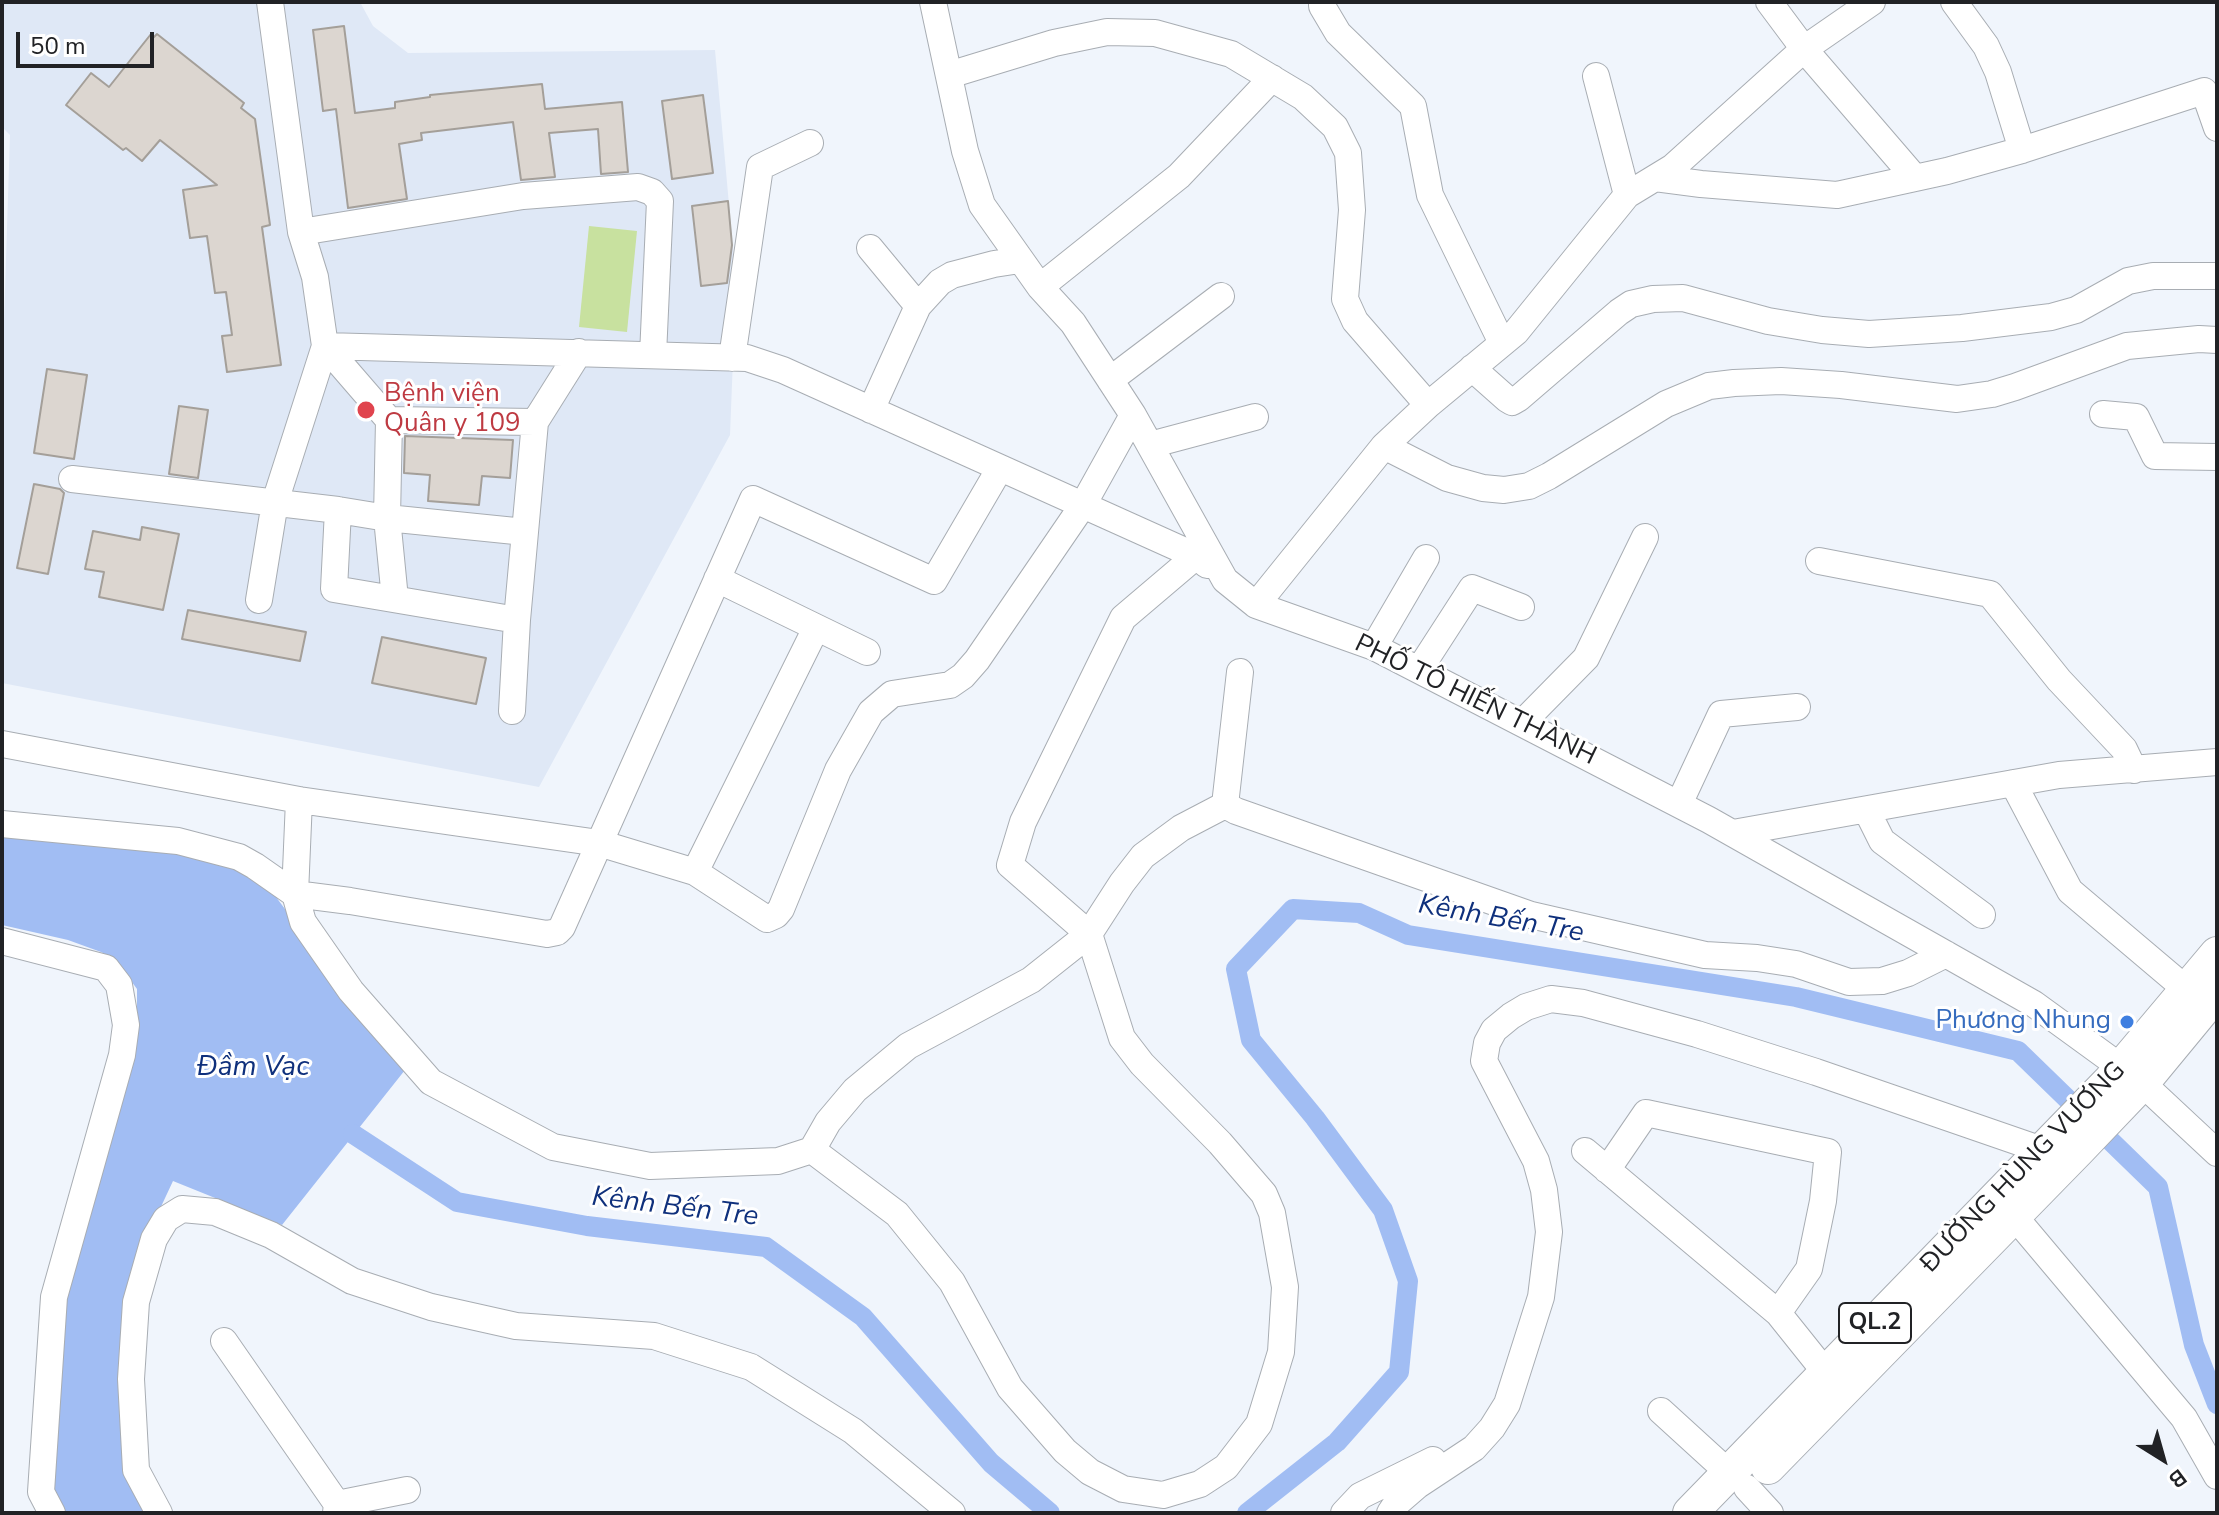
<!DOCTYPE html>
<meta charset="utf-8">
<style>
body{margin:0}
#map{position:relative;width:2219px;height:1515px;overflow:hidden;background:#f0f5fc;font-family:"Nunito Sans",sans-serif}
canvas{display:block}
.frame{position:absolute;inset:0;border:4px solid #212225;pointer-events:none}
.north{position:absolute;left:2123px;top:1419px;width:80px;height:80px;-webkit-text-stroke:6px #fff;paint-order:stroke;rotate:143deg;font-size:22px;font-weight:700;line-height:32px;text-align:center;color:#212225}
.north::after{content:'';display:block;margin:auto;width:28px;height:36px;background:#212225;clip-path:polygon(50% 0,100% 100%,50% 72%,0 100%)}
.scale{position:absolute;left:16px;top:32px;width:138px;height:36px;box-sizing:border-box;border:4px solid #212225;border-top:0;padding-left:10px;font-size:24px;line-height:28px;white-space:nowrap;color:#212225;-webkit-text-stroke:6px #fff;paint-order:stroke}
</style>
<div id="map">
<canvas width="2219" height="1515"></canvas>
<div class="frame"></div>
<div class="north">B</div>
<div class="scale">50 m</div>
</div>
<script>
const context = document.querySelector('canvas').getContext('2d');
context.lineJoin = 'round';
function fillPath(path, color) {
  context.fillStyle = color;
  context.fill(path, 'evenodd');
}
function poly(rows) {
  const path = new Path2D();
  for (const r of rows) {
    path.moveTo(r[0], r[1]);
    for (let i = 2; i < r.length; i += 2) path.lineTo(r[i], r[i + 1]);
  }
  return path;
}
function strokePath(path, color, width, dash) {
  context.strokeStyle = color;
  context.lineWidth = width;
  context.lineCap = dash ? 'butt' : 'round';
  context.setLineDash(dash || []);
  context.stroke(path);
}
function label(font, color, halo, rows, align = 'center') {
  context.font = font + ' "Nunito Sans",sans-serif';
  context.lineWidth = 6;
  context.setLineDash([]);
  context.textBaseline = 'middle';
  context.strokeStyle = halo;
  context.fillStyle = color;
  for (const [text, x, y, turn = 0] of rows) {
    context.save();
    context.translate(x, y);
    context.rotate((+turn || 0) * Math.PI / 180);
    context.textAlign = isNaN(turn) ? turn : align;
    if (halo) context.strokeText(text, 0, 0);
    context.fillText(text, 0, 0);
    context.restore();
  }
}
const built = poly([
 [2,2,360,2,373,26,408,53,715,50,736,282,730,435,539,787,2,683,2,384,10,135,2,127]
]);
const green = poly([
 [589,226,637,231,627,332,579,327]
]);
const water = poly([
 [2,833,180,853,232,864,276,897,405,1070,282,1225,173,1181,130,1273,123,1444,149,1513,58,1513,51,1499,68,1264,137,1032,137,989,116,960,101,952,68,940,2,925]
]);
const canal = poly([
 [353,1134,457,1202,587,1226,766,1247,863,1317,991,1463,1050,1513],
 [1247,1513,1337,1442,1399,1372,1408,1281,1383,1210,1315,1118,1251,1040,1236,969,1293,909,1359,913,1408,935,1796,997,2018,1051,2158,1187,2194,1345,2217,1404]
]);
const building = poly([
 [344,26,355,113,395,108,395,102,430,97,430,95,542,84,545,109,622,102,628,172,601,174,598,129,549,133,555,177,521,180,513,122,421,133,422,140,399,144,407,199,348,208,336,109,323,111,313,30,344,26],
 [151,34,154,37,157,34,244,103,241,108,255,119,270,225,262,227,281,365,227,372,222,336,232,335,226,292,215,293,207,236,190,238,183,190,217,185,160,140,142,161,126,148,123,150,66,105,91,73,109,87,151,34],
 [703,95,713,173,672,179,662,101,703,95],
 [728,201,732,245,727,283,701,286,692,206,728,201],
 [47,369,87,375,74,459,34,453,47,369],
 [179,406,208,410,198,478,169,474,179,406],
 [405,436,513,440,510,478,482,476,479,505,428,501,430,475,404,473,405,436],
 [34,484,60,489,64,493,48,574,17,568,34,484],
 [142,527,179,534,163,610,99,597,104,572,85,569,93,531,140,540,142,527],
 [188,610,306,632,300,661,182,639,188,610],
 [382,637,486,658,476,704,372,683,382,637]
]);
const minor = poly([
 [270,2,301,232,315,277,325,346,747,358,783,370,1196,556,1207,565],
 [933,2,965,151,982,205,1040,287,1073,323,1133,415,1225,580,1256,605,1374,647,1709,820,2034,1004,2122,1068],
 [1322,2,1322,6,1338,33,1413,106,1430,195,1502,343],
 [1769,2,1804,49,1915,178],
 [1954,2,1986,46,1998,72,2022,150],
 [949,75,1054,43,1107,32,1155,33,1231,54,1303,97,1335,127,1348,153,1352,210,1345,299,1355,321,1428,405],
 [1596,76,1627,195],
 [1655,178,1701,184,1837,195,1947,171,2022,150,2204,91,2217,128],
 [301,232,523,196,638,187,652,192,660,201,653,355],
 [870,248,918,306],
 [1040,287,1179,176,1272,78],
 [325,346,389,420,535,422],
 [732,358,760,167,810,143],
 [1472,368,1507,399,1512,402,1519,398,1619,312,1631,304,1653,299,1683,298,1768,321,1822,330,1869,334,1962,328,2051,317,2076,310,2128,281,2153,276,2217,276],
 [1110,380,1221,296],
 [871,410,918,306,940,282,952,275,994,264,1020,260],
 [2103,414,2136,417,2155,456,2217,457],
 [389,420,387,518,395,599],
 [1150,445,1255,417],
 [1384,446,1447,478,1483,488,1504,490,1529,486,1549,476,1666,404,1709,386,1734,383,1781,381,1841,385,1957,399,1992,394,2015,387,2127,346,2199,339,2217,340],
 [72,479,338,510,387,518,525,532],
 [338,510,334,589,517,620],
 [1819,561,1990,594,2059,680,2124,749,2134,770],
 [717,579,867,652],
 [259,600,275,502,325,346],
 [1256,605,1384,446,1428,405,1516,332,1627,195,1673,167,1804,49,1872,2],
 [1374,647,1426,558],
 [1419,670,1472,588,1521,607],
 [1240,672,1225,805,1236,811,1531,915,1705,955,1757,958,1796,964,1849,982,1882,981,1908,973,1946,954],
 [512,711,517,620,535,422,579,352],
 [1522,723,1586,658,1645,537],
 [2,744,299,800,599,843,695,872,767,919,776,915,781,909,838,770,871,712,892,694,950,685,963,676,977,660,1083,505,1133,415],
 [2013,783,2070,891,2187,990],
 [299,800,295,894,303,922,351,991,431,1082,553,1147,650,1166,778,1161,812,1150,828,1122,855,1090,908,1046,1031,980,1089,934,1122,883,1143,856,1181,828,1225,805],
 [1679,804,1721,714,1797,707],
 [1867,811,1882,841,1982,915],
 [2,824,178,841,239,857,255,866,295,894,350,901,547,934,557,932,562,927,753,499,934,581,1000,468],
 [1733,833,2059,775,2217,762],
 [695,872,816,628],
 [2,941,106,968,119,985,126,1025,122,1055,54,1297,41,1492,52,1513],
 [2142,1083,2217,1153],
 [812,1150,897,1214,952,1282,1010,1388,1065,1451,1090,1472,1123,1489,1163,1495,1200,1484,1226,1467,1259,1424,1281,1352,1285,1287,1272,1213,1264,1194,1220,1143,1142,1064,1122,1038,1089,934,1010,865,1023,822,1123,618,1196,556],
 [1585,1151,1778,1313,1826,1373],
 [1607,1170,1646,1113,1828,1152,1823,1201,1809,1269,1778,1313],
 [2014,1216,2184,1418,2217,1476],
 [224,1341,337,1504,336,1513],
 [1661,1411,1729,1473],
 [1747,1488,1770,1513],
 [337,1504,407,1490],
 [159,1513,136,1470,131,1379,136,1302,154,1239,166,1219,182,1209,215,1212,271,1235,352,1281,431,1307,516,1326,654,1336,751,1367,853,1431,952,1513],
 [1344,1513,1360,1496,1433,1460],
 [1390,1513,1396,1504,1418,1485,1474,1448,1492,1428,1507,1404,1541,1297,1549,1232,1544,1190,1536,1161,1484,1061,1487,1043,1494,1030,1511,1016,1526,1007,1551,999,1583,1003,1697,1034,1816,1072,2042,1150]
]);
const major = poly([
 [1768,1467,2078,1150,2142,1083,2217,992],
 [1690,1513,2111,1080,2217,954]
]);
const markers = [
 [366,410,10,"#e0444e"],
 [2127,1022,8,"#3f7fe0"]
];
const shields = [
 [1875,1323,72]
];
const shieldNames = [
 ["QL.2",1875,1323]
];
const healthNames = [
 ["Bệnh viện",384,395],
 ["Quân y 109",384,425]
];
const streetNames = [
 ["PHỐ TÔ HIẾN THÀNH",1475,701,26],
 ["ĐƯỜNG HÙNG VƯƠNG",2024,1168,-46]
];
const shopNames = [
 ["Phương Nhung",2111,1022]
];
const waterNames = [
 ["Kênh Bến Tre",1501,920,10],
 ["Đầm Vạc",253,1068],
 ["Kênh Bến Tre",675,1208,7]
];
fillPath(built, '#dfe8f6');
fillPath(green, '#c8e19f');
fillPath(water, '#a1bdf3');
strokePath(canal, '#a1bdf3', 20);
fillPath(building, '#dcd6d0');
strokePath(building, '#a49f99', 2);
strokePath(minor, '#a8adb3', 28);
strokePath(major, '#a8adb3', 36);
strokePath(minor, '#fff', 26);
strokePath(major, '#fff', 34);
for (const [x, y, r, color] of markers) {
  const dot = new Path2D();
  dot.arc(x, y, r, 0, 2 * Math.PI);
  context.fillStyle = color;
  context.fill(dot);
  strokePath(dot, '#fff', 3);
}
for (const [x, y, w] of shields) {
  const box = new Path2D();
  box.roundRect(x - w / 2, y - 20, w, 40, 6);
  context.fillStyle = '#fff';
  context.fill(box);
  strokePath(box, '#212225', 2);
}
label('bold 24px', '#212225', null, shieldNames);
label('26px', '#be3a42', '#fff', healthNames, 'left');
label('26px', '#212225', '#fff', streetNames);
label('26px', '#366cbe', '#fff', shopNames, 'right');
label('italic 28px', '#0f307c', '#fff', waterNames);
</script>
